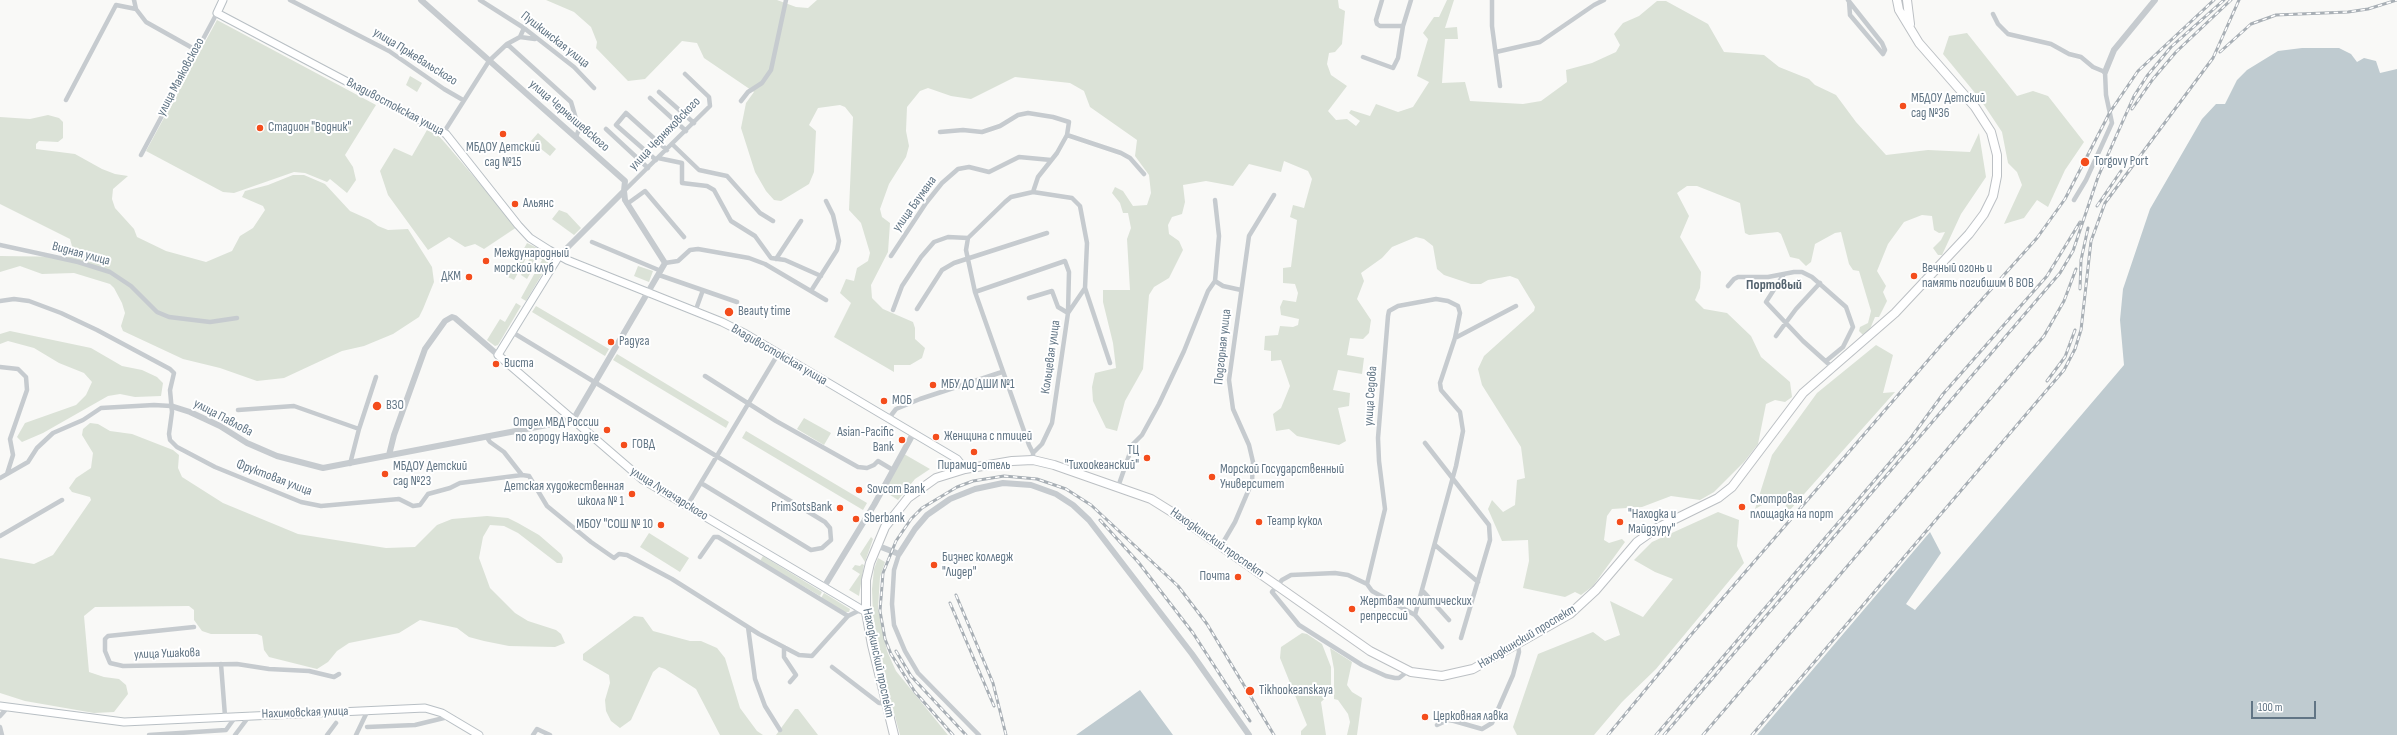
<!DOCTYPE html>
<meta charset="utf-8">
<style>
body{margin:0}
#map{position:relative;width:2397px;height:735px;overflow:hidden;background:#f9f9f7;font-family:"Sofia Sans Condensed",sans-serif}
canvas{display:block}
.scale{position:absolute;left:2251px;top:701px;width:65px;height:18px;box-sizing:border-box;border:2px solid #617585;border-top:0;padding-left:5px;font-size:12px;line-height:14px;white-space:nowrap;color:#617585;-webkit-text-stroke:3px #fff;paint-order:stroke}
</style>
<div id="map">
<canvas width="2397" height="735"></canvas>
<div class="scale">100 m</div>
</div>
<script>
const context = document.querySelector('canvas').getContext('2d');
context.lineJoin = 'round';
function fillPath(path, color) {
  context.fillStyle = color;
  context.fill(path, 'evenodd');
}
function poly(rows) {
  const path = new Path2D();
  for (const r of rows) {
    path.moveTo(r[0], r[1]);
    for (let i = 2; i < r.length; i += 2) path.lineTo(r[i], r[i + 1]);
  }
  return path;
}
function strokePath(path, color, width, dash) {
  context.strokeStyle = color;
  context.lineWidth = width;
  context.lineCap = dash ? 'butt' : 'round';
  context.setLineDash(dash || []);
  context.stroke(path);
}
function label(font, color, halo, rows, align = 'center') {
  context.font = font + ' "Sofia Sans Condensed",sans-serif';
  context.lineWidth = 4;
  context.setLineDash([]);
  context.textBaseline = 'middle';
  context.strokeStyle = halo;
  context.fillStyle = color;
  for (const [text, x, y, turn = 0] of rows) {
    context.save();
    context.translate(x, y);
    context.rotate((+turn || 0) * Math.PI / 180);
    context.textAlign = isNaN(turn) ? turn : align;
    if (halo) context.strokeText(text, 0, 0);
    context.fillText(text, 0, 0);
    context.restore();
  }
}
const green = poly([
 [546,0,777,0,796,7,808,8,817,0,1338,0,1339,8,1345,11,1342,44,1335,52,1329,53,1327,64,1331,75,1347,86,1328,111,1336,120,1347,119,1356,126,1360,121,1349,113,1351,110,1370,116,1376,104,1398,112,1413,107,1429,82,1417,76,1428,39,1423,33,1434,17,1439,17,1447,0,1454,0,1445,28,1457,27,1458,39,1445,39,1442,83,1465,82,1470,101,1523,104,1541,101,1567,82,1566,70,1592,63,1616,52,1620,45,1614,34,1623,23,1639,16,1657,1,1666,1,1708,24,1724,52,1764,55,1779,67,1809,79,1815,85,1836,95,1856,122,1886,155,1928,150,1970,152,1979,133,1986,177,1961,214,1942,255,1938,255,1933,248,1941,240,1945,232,1939,233,1934,230,1932,216,1922,215,1904,222,1888,244,1877,271,1886,286,1883,292,1887,301,1879,317,1875,317,1870,329,1863,335,1859,331,1860,327,1868,323,1871,311,1859,271,1853,270,1849,264,1841,232,1835,233,1815,244,1811,262,1806,266,1799,259,1790,257,1781,234,1778,232,1749,235,1745,233,1740,203,1697,186,1687,186,1677,193,1689,216,1680,237,1701,272,1700,288,1695,300,1704,309,1727,313,1751,336,1761,357,1790,382,1792,397,1785,402,1775,400,1766,404,1758,444,1744,462,1714,492,1700,500,1671,496,1642,507,1612,509,1607,516,1604,540,1609,543,1622,539,1625,542,1593,586,1581,595,1575,592,1565,597,1523,588,1529,561,1528,540,1502,541,1488,509,1492,500,1503,512,1515,505,1517,480,1525,478,1521,447,1482,385,1478,369,1484,356,1534,311,1535,307,1518,279,1510,276,1488,280,1481,284,1471,284,1444,275,1437,269,1433,246,1424,239,1416,237,1392,247,1382,258,1361,273,1364,281,1357,299,1371,320,1369,333,1363,339,1350,338,1347,355,1364,358,1362,374,1338,370,1333,390,1350,393,1349,406,1338,408,1346,441,1339,445,1297,436,1289,429,1276,431,1273,414,1281,408,1290,386,1281,360,1271,361,1271,351,1264,350,1265,336,1278,335,1280,326,1293,327,1298,325,1299,319,1281,315,1280,307,1283,300,1296,302,1298,293,1295,284,1283,283,1283,268,1291,267,1297,220,1290,217,1293,205,1304,208,1312,179,1308,171,1284,161,1281,172,1249,164,1233,186,1206,181,1183,185,1185,202,1182,214,1172,217,1168,225,1169,234,1179,241,1183,250,1169,278,1154,287,1149,295,1143,369,1125,401,1117,431,1106,428,1093,401,1092,387,1095,373,1116,368,1113,343,1103,302,1103,290,1130,290,1127,239,1131,228,1128,213,1123,213,1120,203,1112,193,1115,187,1123,191,1133,206,1147,205,1151,193,1149,175,1135,156,1137,140,1090,107,1084,91,1070,83,1015,77,971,99,951,96,928,88,920,91,907,107,906,131,909,146,906,157,889,184,880,209,882,217,890,223,888,252,871,285,872,298,883,309,913,322,915,328,915,339,925,348,922,358,910,365,894,365,894,372,834,337,851,303,840,293,846,279,854,281,857,268,868,261,870,253,861,223,849,210,853,117,845,107,840,105,818,108,809,125,816,131,814,172,809,184,781,201,774,200,766,191,755,172,741,128,746,103,754,92,704,58,697,43,682,41,645,79,628,81,596,48,597,42,591,27,574,12],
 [217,20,376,105,345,155,353,167,356,180,347,193,330,179,327,182,305,173,294,172,234,193,223,192,146,151],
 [1967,33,2017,96,2033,91,2048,96,2084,142,2065,170,2048,207,2037,200,2024,218,2004,224,2022,185,2017,172,2008,163,2002,132,1980,99,1943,54,1949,36],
 [410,76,422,83,417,92,406,85],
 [48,115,59,118,63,122,63,138,58,142,39,141,36,144,36,149,75,154,102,169,115,174,128,176,113,189,112,199,115,208,134,229,137,237,166,251,206,262,232,251,240,236,253,228,265,210,263,206,242,197,245,191,268,185,293,175,304,175,325,184,350,211,370,220,378,226,388,230,408,229,432,267,434,282,423,309,419,317,393,334,364,346,342,351,284,378,257,381,220,368,183,359,123,331,121,326,125,313,122,303,114,288,110,284,74,273,42,274,20,266,0,272,0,256,75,257,70,239,0,204,0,117,30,119],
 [427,130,438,135,446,144,517,227,484,249,475,244,465,247,449,237,428,250,388,195,380,171,394,148,412,156],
 [538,133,556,149,550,156,531,141],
 [559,210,567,213,581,228,574,235,552,219],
 [527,243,548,253,551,259,526,301,521,298,542,260,529,253,514,280,508,277],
 [530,258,537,261,527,279,521,275],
 [638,266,653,271,649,282,634,276],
 [516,303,521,306,498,345,495,346,487,340,500,319,505,322],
 [536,306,609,349,605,356,532,312],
 [10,331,91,348,122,366,142,370,157,377,163,383,161,396,135,397,120,394,108,396,43,433,22,442,17,437,25,423,76,405,86,395,92,382,84,373,59,363,34,348,8,341,0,344,0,334],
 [1876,345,1893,355,1883,393,1895,392,1789,511,1780,495,1755,509,1772,455,1817,393],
 [617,354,729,422,726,428,613,360],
 [804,418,831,433,824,445,797,429],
 [90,423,98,424,110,431,132,434,173,450,179,455,178,468,182,477,223,503,298,534,386,548,415,547,437,525,452,519,487,516,508,518,518,523,539,535,561,554,563,558,562,563,557,563,518,533,504,526,490,525,483,537,479,558,490,588,515,613,528,621,556,630,561,634,565,643,555,647,509,646,484,641,469,637,457,628,420,620,399,633,349,643,337,651,328,662,317,669,269,657,264,650,262,636,257,634,211,634,202,631,194,620,194,610,189,606,95,607,84,616,89,672,104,677,119,679,126,685,128,694,114,712,94,713,25,701,0,693,0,558,34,564,53,555,91,500,90,497,72,492,69,488,76,478,91,468,93,453,82,435,83,429],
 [746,431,867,503,863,510,742,438],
 [904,454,930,469,915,479,898,500,884,491],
 [1718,512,1739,520,1737,546,1744,563,1656,669,1622,702,1594,735,1517,735,1513,727,1538,654,1593,632,1605,641,1620,635,1610,601,1643,617,1673,579,1655,572,1634,560,1652,542],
 [649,533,689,558,680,572,640,547],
 [871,537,873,539,865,562,860,554],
 [763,556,822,592,820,596,760,561],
 [878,558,885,562,880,577,878,608,887,651,896,671,948,735,900,735,885,679,873,616,872,589,874,569],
 [862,564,864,565,859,596,849,590,860,574,852,569,855,565,860,566],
 [824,593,850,609,849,612,845,612,821,598],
 [634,616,643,617,653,631,690,641,701,641,717,648,725,658,740,708,757,731,763,735,720,735,696,689,665,669,659,667,653,672,631,720,620,728,611,721,606,711,605,700,610,683,609,675,583,660,583,654],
 [1302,633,1307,634,1322,644,1331,667,1331,693,1321,702,1326,735,1301,735,1301,731,1307,725,1280,658,1281,647],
 [1330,648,1352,662,1347,685,1352,692,1362,698,1357,735,1347,735,1350,722,1348,714,1338,700,1334,699,1334,669],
 [795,709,798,709,818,735,776,735]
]);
const water = poly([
 [2302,48,2339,48,2351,54,2357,62,2364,58,2376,61,2380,73,2397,69,2397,735,1757,735,1930,532,1941,553,1906,604,1915,610,2124,365,2120,320,2123,289,2150,209,2202,119,2216,104,2225,104,2237,80,2247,70,2278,51],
 [1140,690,1173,735,1076,735]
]);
const minor = poly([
 [134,0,136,9,146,22,196,50],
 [290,0,389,51,444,89,463,100],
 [480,0,524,28,574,67,594,88],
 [1382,0,1376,20,1377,24,1380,26,1403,26],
 [1492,0,1492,26,1500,86],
 [1848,0,1882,43,1885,50,1883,54],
 [1849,1,1850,15,1883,54],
 [1993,14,1998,24,2008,34,2051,44,2069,54,2081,57,2093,67,2105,72,2106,95,2112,123,2086,180,2074,200],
 [520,37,535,39],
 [507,44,571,102,579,129,576,137],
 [1496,52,1540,42,1594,5,1604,0],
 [1363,57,1393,68,1398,58,1403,26,1411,0],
 [659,92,694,123],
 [650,98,686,131],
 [66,100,116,5,136,9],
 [741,101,748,92,762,83,771,70,786,0],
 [606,129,648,168],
 [444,132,489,61,507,44,520,37,524,28],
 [940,132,963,130,982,132,1000,126,1018,115,1028,113,1053,117,1069,122,1067,135,1057,153,1038,177,1033,192],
 [1067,135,1121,153,1130,158,1144,174],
 [672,144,699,170,727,176,760,213,773,221],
 [141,155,217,13],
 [658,158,682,163,682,183,707,186,714,190,731,221,755,236,771,258,785,260,821,276],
 [656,160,616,125,626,113,667,150],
 [624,191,710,106,709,97,685,74],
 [627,204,645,191,684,237],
 [592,242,661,271],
 [0,245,78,262,110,272,131,286,157,312,169,317,210,322,237,318],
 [891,256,926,203,942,183,958,169,969,167,989,172,1019,157,1051,160],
 [776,259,801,221],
 [665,263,678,261,690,250,698,249,749,258,765,264,826,300],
 [1784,274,1766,302,1803,341,1832,367],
 [659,275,737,302],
 [1215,281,1223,286,1241,290],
 [1728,286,1734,279,1738,277,1768,277,1794,272,1802,272,1812,277,1846,307,1853,327,1843,347,1826,361],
 [1085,288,1110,363],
 [811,291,837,250,839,241,833,215,826,201],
 [975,292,1065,261,1069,272,1068,313,1058,307,1052,291,1029,298],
 [0,301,14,299,29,301,61,313,97,330,170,369,174,373,170,390,172,412,169,434,170,440,177,447,215,467,301,502,321,506,399,499,413,506,420,505,428,494,450,488,460,483,522,475],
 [917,309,942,270,954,263,1047,233],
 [893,310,902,286,921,257,934,242,948,237,968,238],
 [695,312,703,290],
 [512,332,825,522,830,528,831,540,822,548,811,550,701,483],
 [1776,336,1796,309,1820,283],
 [1455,338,1516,306],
 [0,367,18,369,26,377,27,390,10,439,13,455,7,474],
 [705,376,776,421,858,467,867,468,874,465,878,461,893,470],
 [238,410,294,406,359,429,350,464],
 [889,418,896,409,920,399,1002,372],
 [359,429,376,377],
 [486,436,490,442,504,452,522,475,529,476,547,506,591,542,614,558,619,554,627,555,672,579,759,634,799,655,812,656,848,616,858,611,863,612],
 [1425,443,1489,525,1490,540,1461,638],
 [1033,460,1033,453,1029,445,975,292,966,250,968,238,1005,202,1011,197,1033,192,1072,198,1080,206,1087,243,1085,288,1068,313,1052,423,1042,444,1033,453],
 [0,478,28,462,37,448,53,433,83,420,101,408,154,405,171,406],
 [1118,487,1133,444,1142,435,1159,404,1184,351,1208,291,1215,281,1219,236,1215,200],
 [687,506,778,354],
 [0,536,62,500],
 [1435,545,1478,582],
 [1221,546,1235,522,1252,482,1253,462,1249,445,1233,409,1229,380,1249,236,1274,195],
 [899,554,894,570,892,604,894,625,905,651,918,673,979,735],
 [700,557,714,537,718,537,848,616],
 [1367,584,1385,509,1379,461,1378,438,1388,316,1389,311,1398,306,1436,299,1448,301,1458,306,1460,313,1455,338,1440,383,1441,390,1460,412,1463,431,1456,466,1415,615],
 [1422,590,1449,620],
 [194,627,108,636,105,639,105,651,110,663,123,666,237,664,269,669,309,671,334,677,339,674],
 [748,627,755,679,765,706,780,730],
 [784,647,784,657,796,675,790,682],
 [221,664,225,716],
 [832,667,879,703,886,703],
 [1408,671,1399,678,1395,678,1386,676,1362,665,1299,625,1272,592,1282,580,1291,575,1335,573,1348,575,1367,584,1372,591,1415,615,1442,647],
 [0,716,8,707],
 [1437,725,1448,720,1454,721,1482,729,1492,723,1513,675,1519,652,1518,644],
 [0,727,2,735],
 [367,727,415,725,448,717],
 [149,735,226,730,236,716],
 [235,735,250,715],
 [327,735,336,723],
 [356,735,368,710],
 [533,735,537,729,550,735]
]);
const tertiary = poly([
 [421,0,625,181,624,191,559,256],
 [2105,72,2114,50,2155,0],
 [171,406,190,412,220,426,247,443,277,456,323,468,573,420,665,263,625,200,624,191],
 [389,455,394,435,425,349,445,321,452,317,455,318,498,355],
 [876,545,899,554,915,529,927,515,950,499,975,489,1003,483,1031,485,1056,494,1073,505,1089,520,1192,654,1249,735],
 [824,587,874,505,913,434]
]);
const secondary = poly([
 [223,0,217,13,446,134,518,225,530,238,549,250,567,260,722,322,746,334,957,459,965,469],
 [559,256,498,355,643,480,866,612],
 [0,706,124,722,425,708,442,713,479,735]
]);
const primary = poly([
 [1907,0,1910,24],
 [894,735,872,645,866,612,866,580,870,563,885,527,908,498,936,478,965,469,1012,461,1033,460,1054,465,1151,499,1175,514,1370,651,1411,672,1442,676,1473,669,1570,614,1596,590,1637,542,1657,528,1718,498,1732,487,1803,393,1895,313,1969,234,1984,214,1993,196,1997,176,1997,155,1991,132,1975,107,1919,43,1899,10,1897,0]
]);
const rail = poly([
 [2220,52,2251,24,2276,15,2348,12,2368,9,2397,0],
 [2132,109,2153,79,2176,52,2231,0],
 [2097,206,2121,171],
 [2080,289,2081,260,2088,228],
 [2047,381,2065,357,2075,330],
 [1100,520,1139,563,1193,633,1250,721],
 [956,595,993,683,1006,735],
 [950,603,994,706],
 [896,651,911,676,966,735],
 [953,735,915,692,891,654,885,639,880,611,883,573,896,541,911,519,922,508,957,487,973,481,1004,476,1037,479,1066,489,1091,505,1148,558,1178,586,1207,624,1274,735],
 [1608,735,1690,636,1943,343,2037,238,2065,199,2110,112,2138,71,2214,0],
 [1656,735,1910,439,1943,394,2047,276,2080,222],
 [1664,735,2060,273,2073,251,2098,177,2134,96,2147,76,2171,47,2224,0],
 [1703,735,2044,336,2064,301,2076,269],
 [1752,735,2064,370,2075,349,2081,330,2091,241,2105,203,2213,58,2239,0]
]);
const markers = [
 [1903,106,4,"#f44d1c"],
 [260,128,4,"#f44d1c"],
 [503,134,4,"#f44d1c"],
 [2085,162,5,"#f44d1c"],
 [515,204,4,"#f44d1c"],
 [486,261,4,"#f44d1c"],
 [1914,276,4,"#f44d1c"],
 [469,277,4,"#f44d1c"],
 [729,312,5,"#f44d1c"],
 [611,342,4,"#f44d1c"],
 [496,364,4,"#f44d1c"],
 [933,385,4,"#f44d1c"],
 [884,401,4,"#f44d1c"],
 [377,406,5,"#f44d1c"],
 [607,430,4,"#f44d1c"],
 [936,437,4,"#f44d1c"],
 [902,440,4,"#f44d1c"],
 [624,445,4,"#f44d1c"],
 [974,452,4,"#f44d1c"],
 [1147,458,4,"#f44d1c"],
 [385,474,4,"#f44d1c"],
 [1212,477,4,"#f44d1c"],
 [859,490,4,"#f44d1c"],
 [632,494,4,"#f44d1c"],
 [1742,507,4,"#f44d1c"],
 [840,508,4,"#f44d1c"],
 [856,519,4,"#f44d1c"],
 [1259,522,4,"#f44d1c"],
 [1620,522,4,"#f44d1c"],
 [661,525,4,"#f44d1c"],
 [934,565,4,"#f44d1c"],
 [1238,577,4,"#f44d1c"],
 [1352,609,4,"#f44d1c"],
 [1250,691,5,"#f44d1c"],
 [1425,717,4,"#f44d1c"]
];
const streetNames = [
 ["Пушкинская улица",555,40,38],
 ["улица Пржевальского",415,57,32],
 ["улица Маяковского",181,77,-62],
 ["Владивостокская улица",395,107,28],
 ["улица Чернышевского",569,116,41],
 ["улица Черняховского",665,134,-46],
 ["улица Баумана",915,204,-54],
 ["Видная улица",81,254,15],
 ["Подгорная улица",1223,347,-84],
 ["Владивостокская улица",779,355,30],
 ["Кольцевая улица",1051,357,-82],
 ["улица Седова",1371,396,-86],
 ["улица Павлова",223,418,28],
 ["Фруктовая улица",274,478,21],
 ["улица Луначарского",669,494,32],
 ["Находкинский проспект",1217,543,35],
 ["Находкинский проспект",1527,637,-31],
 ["улица Ушакова",167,654,-2],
 ["Находкинский проспект",878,663,78],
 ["Нахимовская улица",305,713,-2]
];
const poiNames = [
 ["МБДОУ Детский",1911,99],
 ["сад №36",1911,114],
 ["Стадион \"Водник\"",268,128],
 ["МБДОУ Детский",503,148,"center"],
 ["сад №15",503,163,"center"],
 ["Torgovy Port",2094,162],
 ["Альянс",523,204],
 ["Международный",494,254],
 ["морской клуб",494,269],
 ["Вечный огонь и",1922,269],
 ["память погибшим в ВОВ",1922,284],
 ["ДКМ",461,277,"right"],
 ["Beauty time",738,312],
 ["Радуга",619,342],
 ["Виста",504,364],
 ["МБУ ДО ДШИ №1",941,385],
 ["МОБ",892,401],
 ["ВЗО",386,406],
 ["Отдел МВД России",599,423,"right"],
 ["по городу Находке",599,438,"right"],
 ["Asian-Pacific",894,433,"right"],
 ["Bank",894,448,"right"],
 ["Женщина с птицей",944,437],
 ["ГОВД",632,445],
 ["ТЦ",1139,451,"right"],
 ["\"Тихоокеанский\"",1139,466,"right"],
 ["Пирамид-отель",974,466,"center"],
 ["МБДОУ Детский",393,467],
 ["сад №23",393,482],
 ["Морской Государственный",1220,470],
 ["Университет",1220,485],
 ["Детская художественная",624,487,"right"],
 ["школа № 1",624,502,"right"],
 ["Sovcom Bank",867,490],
 ["Смотровая",1750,500],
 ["площадка на порт",1750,515],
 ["PrimSotsBank",832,508,"right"],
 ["\"Находка и",1628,515],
 ["Майдзуру\"",1628,530],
 ["Sberbank",864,519],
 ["Театр кукол",1267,522],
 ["МБОУ \"СОШ № 10",653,525,"right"],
 ["Бизнес колледж",942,558],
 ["\"Лидер\"",942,573],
 ["Почта",1230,577,"right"],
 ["Жертвам политических",1360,602],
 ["репрессий",1360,617],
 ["Tikhookeanskaya",1259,691],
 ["Церковная лавка",1433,717]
];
const neighbourhoodNames = [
 ["Портовый",1774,285]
];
fillPath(green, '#dbe2d7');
fillPath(water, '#bfcbd0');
strokePath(secondary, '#b8bfc4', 9);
strokePath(primary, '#bcc0c4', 10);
strokePath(minor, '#c6cbcf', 4.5);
strokePath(tertiary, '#c6cbcf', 6);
strokePath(secondary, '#fff', 7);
strokePath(primary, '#fff', 8);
strokePath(rail, '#a8afb5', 3);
strokePath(rail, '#fff', 1.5, [4.5]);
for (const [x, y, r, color] of markers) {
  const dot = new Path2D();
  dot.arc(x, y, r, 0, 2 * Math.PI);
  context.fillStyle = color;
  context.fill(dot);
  strokePath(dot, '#fff', 1.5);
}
label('13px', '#617585', '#fff', streetNames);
label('13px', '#617585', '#fff', poiNames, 'left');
label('bold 14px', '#54636f', '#fff', neighbourhoodNames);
</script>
